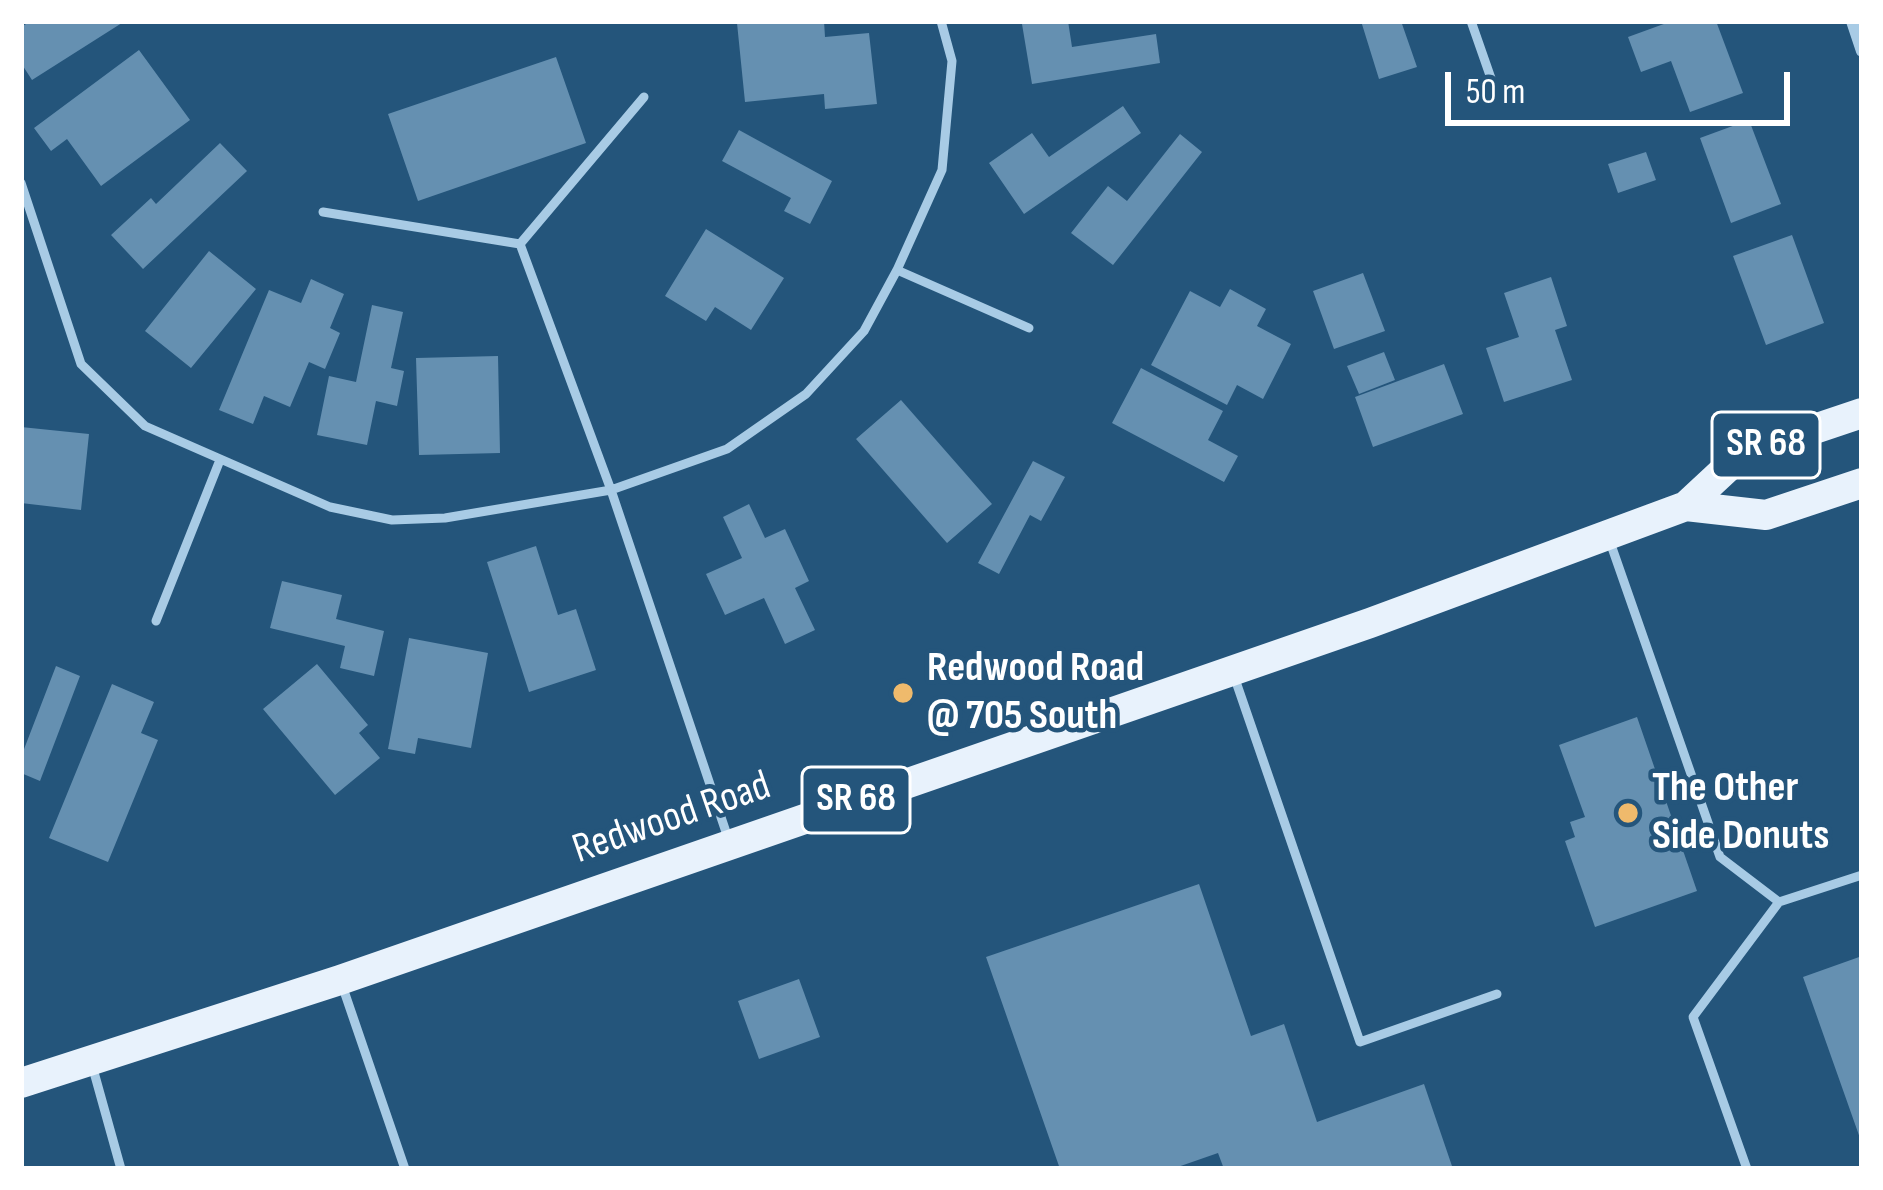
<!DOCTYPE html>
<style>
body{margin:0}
#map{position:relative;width:1883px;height:1190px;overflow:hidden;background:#24557b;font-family:"Sofia Sans Condensed",sans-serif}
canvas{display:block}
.frame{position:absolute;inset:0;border:24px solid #fff;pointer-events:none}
.scale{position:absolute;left:1445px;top:72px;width:345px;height:54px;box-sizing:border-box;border:6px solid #fff;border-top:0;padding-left:15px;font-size:36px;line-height:42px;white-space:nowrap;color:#fff;-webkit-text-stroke:9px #24557b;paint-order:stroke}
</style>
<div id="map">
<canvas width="1883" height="1190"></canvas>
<div class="frame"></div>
<div class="scale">50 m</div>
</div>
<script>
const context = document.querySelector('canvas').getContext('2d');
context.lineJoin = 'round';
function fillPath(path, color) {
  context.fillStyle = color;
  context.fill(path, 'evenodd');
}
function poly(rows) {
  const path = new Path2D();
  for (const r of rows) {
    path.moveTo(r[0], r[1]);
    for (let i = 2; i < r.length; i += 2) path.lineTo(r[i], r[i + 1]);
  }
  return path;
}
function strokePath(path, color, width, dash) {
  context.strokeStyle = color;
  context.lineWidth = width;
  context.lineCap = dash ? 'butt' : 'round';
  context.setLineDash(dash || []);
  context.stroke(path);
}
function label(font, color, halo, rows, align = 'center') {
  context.font = font + ' "Sofia Sans Condensed",sans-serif';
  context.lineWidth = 9;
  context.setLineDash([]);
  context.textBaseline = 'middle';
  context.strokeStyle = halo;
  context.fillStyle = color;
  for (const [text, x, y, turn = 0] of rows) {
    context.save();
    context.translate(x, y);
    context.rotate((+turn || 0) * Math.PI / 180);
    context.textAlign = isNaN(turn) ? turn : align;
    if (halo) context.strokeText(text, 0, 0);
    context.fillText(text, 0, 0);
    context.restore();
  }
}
const building = poly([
 [31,21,125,21,32,80,21,63,21,27],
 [824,21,825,37,869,33,877,104,825,109,824,94,745,102,737,23],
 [1042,21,1068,21,1072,47,1156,34,1160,63,1032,84,1022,24],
 [1361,21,1401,21,1417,67,1379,79],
 [1672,21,1716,21,1743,93,1690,112,1671,61,1641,72,1628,37],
 [139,50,190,120,101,186,67,139,51,151,34,128],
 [556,57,586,143,418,201,388,114],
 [1123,106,1141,133,1024,214,989,163,1032,133,1049,157],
 [1749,120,1781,204,1731,223,1700,138],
 [739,130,832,181,810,224,784,211,791,198,722,161],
 [1180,134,1202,152,1113,265,1071,233,1108,186,1127,201],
 [220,143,247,171,143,269,111,235,151,198,156,204],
 [1646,152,1656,180,1618,193,1608,164],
 [706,229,784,278,751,330,715,307,706,321,665,296],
 [1792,235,1824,323,1766,345,1733,256],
 [209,251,256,289,191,368,145,331],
 [1363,273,1385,331,1334,349,1313,291],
 [1551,277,1567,326,1555,330,1572,380,1504,402,1486,348,1519,337,1504,293],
 [311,279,344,294,330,328,340,333,325,369,309,362,290,407,264,396,253,424,219,410,269,290,301,303],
 [1230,289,1266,309,1257,326,1291,344,1263,399,1237,385,1227,405,1151,365,1190,291,1220,307],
 [372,305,403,312,391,368,404,371,397,406,376,401,367,445,317,435,329,376,356,382],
 [1384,352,1395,380,1359,394,1347,366],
 [498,356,500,453,419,455,416,358],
 [1444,364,1463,414,1373,447,1355,397],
 [1141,368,1223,411,1208,440,1238,456,1224,482,1112,423],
 [901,400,992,504,947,543,856,439],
 [21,427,89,434,81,510,21,503],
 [1033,461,1065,477,1041,521,1030,515,999,574,978,563],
 [749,504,765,538,785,529,809,581,795,588,815,630,785,644,764,598,725,615,706,574,742,558,723,517],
 [536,546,558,615,576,609,596,670,529,692,487,562],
 [282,581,342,595,336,619,384,631,374,676,340,668,345,646,270,628],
 [409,638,488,653,471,748,418,738,415,754,388,749],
 [317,664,368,725,359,733,380,758,335,795,263,709],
 [56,666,80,676,40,781,21,773,21,757],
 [112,684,154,702,141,733,158,740,108,862,49,838],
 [1637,717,1697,891,1595,927,1565,841,1575,837,1570,822,1585,817,1559,745],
 [1199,884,1251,1036,1284,1024,1317,1122,1424,1084,1453,1169,1224,1169,1218,1153,1172,1169,1060,1169,986,957],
 [1862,956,1862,1141,1861,1141,1803,977],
 [799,979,820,1037,759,1059,738,1001]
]);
const service = poly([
 [1471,21,1493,84],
 [21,183,81,364,145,426,330,507,392,520,445,518,611,490,727,449,806,394,864,331,897,270,942,170,952,61,941,21],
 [323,212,520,244,644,97],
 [520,244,611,490,728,838],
 [897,270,1029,328],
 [1609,539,1720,857,1779,902],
 [156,621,220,460],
 [1233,673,1360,1042,1497,994],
 [342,985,405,1169],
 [92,1065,121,1169],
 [1747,1169,1693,1017,1779,902,1862,875]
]);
const minor = poly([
 [1852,21,1862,51]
]);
const primary = poly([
 [1686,506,1766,515,1862,483],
 [21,1083,340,980,1370,623,1686,506,1743,453,1862,413]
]);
const markers = [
 [903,693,12,"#efba6c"],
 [1628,813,12,"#efba6c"]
];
const shields = [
 [1766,445,108],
 [856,800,108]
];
const shieldNames = [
 ["SR 68",1766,445],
 ["SR 68",856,800]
];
const poiNames = [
 ["Redwood Road",927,669],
 ["@ 705 South",927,717],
 ["The Other",1652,789],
 ["Side Donuts",1652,837]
];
const streetNames = [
 ["Redwood Road",672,819,-19]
];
fillPath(building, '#6590b1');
strokePath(service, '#a8cbe5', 9);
strokePath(minor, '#a8cbe5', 12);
strokePath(primary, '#e8f2fc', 30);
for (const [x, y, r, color] of markers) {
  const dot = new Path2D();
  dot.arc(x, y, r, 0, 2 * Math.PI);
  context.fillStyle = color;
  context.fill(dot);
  strokePath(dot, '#24557b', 4.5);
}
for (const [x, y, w] of shields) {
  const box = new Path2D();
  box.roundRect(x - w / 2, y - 33, w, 66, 9);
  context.fillStyle = '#24557b';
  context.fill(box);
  strokePath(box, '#fff', 3);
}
label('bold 39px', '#fff', null, shieldNames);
label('bold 42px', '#fff', '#24557b', poiNames, 'left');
label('42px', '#fff', '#24557b', streetNames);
</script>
